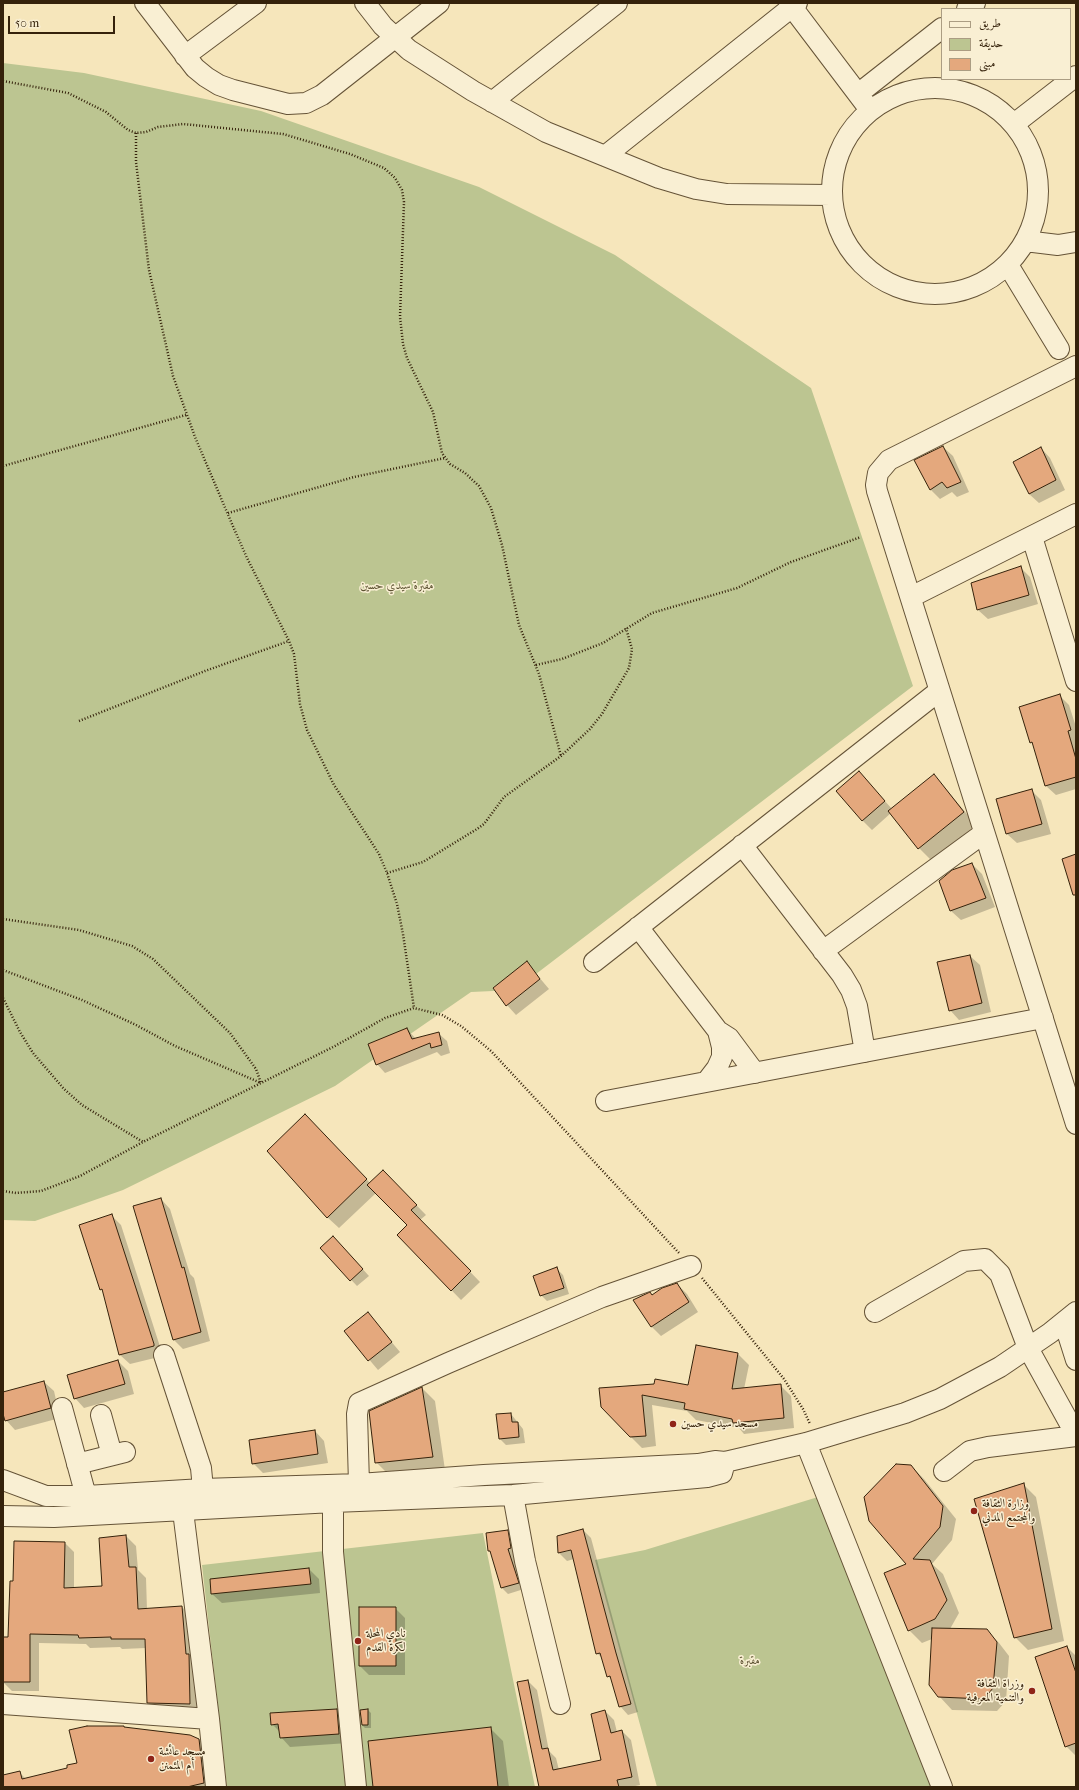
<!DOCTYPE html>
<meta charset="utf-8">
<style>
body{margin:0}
#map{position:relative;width:1079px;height:1790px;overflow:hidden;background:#f6e6bb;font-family:"IM FELL French Canon",Amiri,serif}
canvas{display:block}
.frame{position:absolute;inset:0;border:4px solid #35220b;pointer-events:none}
.legend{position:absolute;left:941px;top:8px;width:130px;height:72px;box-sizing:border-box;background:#f9efd3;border:1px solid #ab9d83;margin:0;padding:5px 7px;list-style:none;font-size:12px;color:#35220b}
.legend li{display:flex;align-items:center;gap:8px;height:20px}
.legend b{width:20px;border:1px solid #ab9d83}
.scale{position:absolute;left:8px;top:16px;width:107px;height:18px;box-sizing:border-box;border:2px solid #35220b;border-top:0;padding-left:5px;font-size:12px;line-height:14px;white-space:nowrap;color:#35220b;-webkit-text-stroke:3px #f9efd3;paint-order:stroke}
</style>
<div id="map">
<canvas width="1079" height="1790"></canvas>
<div class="frame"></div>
<ul class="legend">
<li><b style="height:5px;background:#f9efd3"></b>طريق</li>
<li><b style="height:11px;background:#bcc591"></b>حديقة</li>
<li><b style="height:11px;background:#e4a87d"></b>مبنى</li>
</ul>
<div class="scale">50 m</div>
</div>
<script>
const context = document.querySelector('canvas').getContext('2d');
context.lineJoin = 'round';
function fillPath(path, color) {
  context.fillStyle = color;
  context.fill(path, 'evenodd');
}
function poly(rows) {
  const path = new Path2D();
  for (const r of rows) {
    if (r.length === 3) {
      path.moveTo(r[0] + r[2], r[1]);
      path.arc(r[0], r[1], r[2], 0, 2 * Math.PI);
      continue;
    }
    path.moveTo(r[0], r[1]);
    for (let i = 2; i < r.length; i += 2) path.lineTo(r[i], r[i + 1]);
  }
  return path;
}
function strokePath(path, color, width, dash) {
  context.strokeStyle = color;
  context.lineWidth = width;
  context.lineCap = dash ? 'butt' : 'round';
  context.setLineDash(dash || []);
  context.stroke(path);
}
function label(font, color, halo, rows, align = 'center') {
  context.font = font + ' "IM FELL French Canon",Amiri,serif';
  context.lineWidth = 3;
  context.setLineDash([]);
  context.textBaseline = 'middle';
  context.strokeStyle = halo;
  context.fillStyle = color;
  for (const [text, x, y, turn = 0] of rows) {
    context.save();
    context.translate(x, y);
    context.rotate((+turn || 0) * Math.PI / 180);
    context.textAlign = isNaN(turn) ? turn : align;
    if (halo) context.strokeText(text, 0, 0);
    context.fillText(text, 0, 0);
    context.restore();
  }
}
const green = poly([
 [3,63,84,73,261,111,479,187,615,255,811,388,913,686,515,990,471,992,335,1086,123,1190,35,1221,3,1220],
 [818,1497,933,1787,657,1787,595,1560,645,1550],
 [483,1533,535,1787,227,1787,202,1565]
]);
const shadow = poly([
 [943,447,953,456,969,492,957,497,952,492,940,499,930,489],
 [1041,448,1050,458,1065,490,1039,503,1029,494],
 [1021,568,1030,577,1038,604,988,619,978,610,972,584],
 [1059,695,1069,705,1076,727,1076,789,1056,795,1046,786,1034,746,1031,742],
 [859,772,892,809,934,776,946,789,976,825,932,861,919,848,891,813,872,830,862,820],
 [1031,790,1041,800,1051,834,1017,843,1007,834,998,800],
 [972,864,982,874,995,907,961,920,951,911,940,881],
 [970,956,980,965,991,1012,959,1020,950,1010],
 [527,963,549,989,516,1015,507,1005],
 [407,1029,416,1039,438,1033,447,1041,450,1053,441,1056,437,1052,385,1073,377,1064],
 [317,1127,370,1183,383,1171,426,1215,420,1220,480,1282,461,1300,398,1235,408,1225,376,1193,339,1228,327,1217],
 [161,1199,170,1209,190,1274,194,1278,210,1341,183,1349,173,1339],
 [111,1215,121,1225,163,1356,130,1364,120,1355,104,1292,101,1289],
 [339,1243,369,1276,357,1286,321,1248],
 [557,1269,563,1275,569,1294,547,1301,541,1295],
 [677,1284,687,1294,698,1312,661,1336,651,1326,652,1296],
 [368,1314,400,1352,378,1370,345,1331],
 [697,1346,738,1354,749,1365,744,1389,780,1385,791,1396,794,1428,744,1434,739,1428,696,1420,687,1411,652,1405,656,1446,642,1448,631,1437,601,1389,689,1387],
 [118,1361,128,1371,134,1394,84,1408,75,1398],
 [44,1382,54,1391,60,1418,15,1430,6,1420,3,1410,3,1393],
 [422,1388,435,1401,445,1470,389,1475,376,1462,370,1412],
 [511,1414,523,1429,525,1443,506,1445,500,1439],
 [315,1431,324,1441,328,1463,263,1473,253,1463],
 [911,1466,924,1479,956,1519,952,1540,932,1564,943,1574,959,1613,950,1629,986,1630,999,1643,1009,1656,1006,1701,997,1711,952,1710,939,1696,932,1639,922,1643,909,1630,908,1565],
 [1023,1484,1036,1497,1064,1641,1028,1650,1015,1637],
 [583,1530,591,1538,638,1712,628,1715,620,1706,612,1680,608,1676,604,1660,597,1653,574,1559,567,1561,559,1553],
 [576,1549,565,1552,565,1550],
 [507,1531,514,1537,517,1554,513,1555,524,1589,508,1594,502,1588,492,1553,489,1551],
 [126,1536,136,1546,138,1570,146,1578,147,1610,182,1607,192,1617,200,1713,158,1713,148,1703,146,1648,122,1649,120,1647,90,1648,86,1644,39,1643,39,1691,12,1691,3,1682,3,1638,9,1638,14,1582,64,1542,74,1552,74,1588,103,1587],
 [309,1569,319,1579,320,1593,222,1603,212,1594],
 [395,1608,405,1618,405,1675,369,1675,360,1666],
 [1067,1647,1076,1656,1076,1756,1066,1746],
 [528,1681,537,1690,549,1751,556,1758,559,1770,602,1760,605,1711,614,1720,617,1732,622,1731,631,1740,640,1785,631,1787,540,1787],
 [336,1710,346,1719,348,1743,290,1747,281,1737,280,1732,272,1724],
 [368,1710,371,1713,371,1728,365,1728,362,1725],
 [490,1728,503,1741,509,1787,374,1787],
 [125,1729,199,1739,208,1749,212,1787,3,1787,3,1776,19,1772,26,1779,69,1768,78,1764]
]);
const building = poly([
 [943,446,961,482,947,488,942,482,930,490,914,460,943,446],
 [1041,447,1056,480,1029,494,1013,462,1041,447],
 [1021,566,1029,595,977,610,971,583,1021,566],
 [1060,694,1071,730,1068,731,1076,759,1076,777,1045,786,1032,742,1030,743,1019,707,1060,694],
 [859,771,885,801,862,821,836,791,859,771],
 [934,774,964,812,918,849,888,811,934,774],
 [1032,789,1042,824,1006,834,996,799,1032,789],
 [1076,854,1076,895,1073,895,1062,859,1076,854],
 [972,863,986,898,950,911,939,881,952,870,972,863],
 [970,955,982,1003,949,1011,937,962,970,955],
 [527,961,540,979,506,1006,493,988,527,961],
 [407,1028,412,1039,439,1032,442,1045,431,1048,430,1043,376,1065,368,1044,407,1028],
 [305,1114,367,1179,327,1218,267,1151,305,1114],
 [383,1170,417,1205,411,1210,471,1271,451,1291,397,1235,407,1225,367,1185,383,1170],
 [161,1198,182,1268,184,1267,201,1332,173,1340,133,1206,161,1198],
 [112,1214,154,1344,154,1346,119,1355,102,1289,100,1290,79,1225,112,1214],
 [333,1236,363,1269,350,1281,320,1248,333,1236],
 [557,1267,564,1288,540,1296,533,1276,557,1267],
 [677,1283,689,1302,651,1327,633,1300,650,1292,652,1295,662,1288,677,1283],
 [368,1312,392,1342,368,1361,344,1331,368,1312],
 [696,1345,738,1353,732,1389,781,1384,784,1418,733,1423,732,1419,684,1409,685,1403,642,1395,646,1436,630,1437,601,1407,599,1388,654,1384,655,1379,688,1385,696,1345],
 [118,1360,125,1384,74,1399,67,1375,118,1360],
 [44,1381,51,1408,5,1421,3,1414,3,1392,44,1381],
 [422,1387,433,1457,375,1463,369,1411,422,1387],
 [511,1413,512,1422,518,1422,519,1437,499,1439,496,1414,511,1413],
 [315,1430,318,1454,252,1464,249,1440,315,1430],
 [896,1464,911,1465,943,1506,940,1527,913,1559,930,1560,947,1600,935,1619,908,1631,884,1573,906,1564,869,1521,864,1497,896,1464],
 [1024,1483,1052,1629,1014,1638,974,1499,1024,1483],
 [583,1529,616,1653,631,1704,619,1707,610,1676,607,1677,600,1653,596,1654,571,1550,558,1553,557,1536,583,1529],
 [508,1530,511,1548,508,1549,519,1583,501,1588,490,1551,488,1551,486,1533,508,1530],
 [126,1535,129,1567,136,1567,138,1609,182,1606,186,1654,189,1654,190,1704,147,1703,145,1639,111,1639,111,1637,79,1638,78,1635,30,1634,30,1682,3,1682,3,1637,8,1637,10,1581,13,1581,14,1541,65,1542,64,1588,102,1586,99,1538,126,1535],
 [309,1568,311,1584,211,1594,210,1579,309,1568],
 [359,1607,396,1607,396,1666,359,1666,359,1607],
 [932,1628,987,1629,997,1642,993,1688,984,1699,938,1697,929,1685,932,1628],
 [1067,1646,1076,1673,1076,1743,1065,1747,1035,1657,1067,1646],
 [528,1680,542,1749,548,1748,553,1770,601,1760,591,1714,605,1710,611,1733,622,1730,632,1777,617,1780,619,1787,539,1787,517,1682,528,1680],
 [337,1709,339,1734,280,1738,278,1724,271,1725,270,1713,337,1709],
 [368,1709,368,1725,362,1725,360,1710,368,1709],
 [87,1726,124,1726,124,1727,190,1735,199,1739,204,1783,187,1787,3,1787,3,1775,20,1771,22,1779,67,1768,67,1765,77,1763,69,1730,87,1726],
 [491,1727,498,1787,373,1787,368,1741,491,1727]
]);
const path = poly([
 [3,81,68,93,106,112,128,130,136,133,146,132,158,127,183,124,283,134,350,154,384,168,395,178,402,190,404,202,400,317,403,344,407,358,433,412,442,453,450,464,465,473,479,486,491,508,502,545,519,625,539,674,561,756],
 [136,133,136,162,149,270,173,376,195,437,232,524,247,558,289,641,294,654,300,704,307,730,334,785,379,854,387,873,397,904,403,934,414,1008],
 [3,466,186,415],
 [228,513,354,477,445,458],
 [536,665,562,659,603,643,652,613,737,588,791,562,861,537],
 [79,721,205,671,289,641],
 [387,873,423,862,477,829,484,824,504,797,561,756,590,729,602,714,629,668,632,649,626,628],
 [3,919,79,930,132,946,153,959,230,1033,256,1069,261,1083],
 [3,970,82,1000,136,1025,175,1046,261,1083],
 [3,998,20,1032,33,1053,64,1089,82,1105,143,1142],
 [3,1191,16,1193,41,1191,80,1176,143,1142,335,1046,385,1018,414,1008,442,1015,461,1026,491,1051,679,1253],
 [702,1278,784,1379,803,1409,810,1424]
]);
const minor = poly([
 [145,3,195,68,206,77,219,85,233,90,288,104,306,103,322,95,439,3],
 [365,3,383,26,409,50,473,91,546,132,659,178,696,189,727,194,832,195],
 [789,3,870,110],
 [967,9,975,3],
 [185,56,256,3],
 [935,191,103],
 [858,94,942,28],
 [492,102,617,3],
 [1014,124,1076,76],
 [605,156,797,3],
 [1025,241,1058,245,1076,242],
 [1008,265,1059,349],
 [1076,366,889,460,878,473,876,485,877,491,1076,1124],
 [1032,537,1076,681],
 [911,597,1076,514],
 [742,845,842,975,851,990,857,1006,865,1052],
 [638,927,718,1031,729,1038,755,1073],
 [823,951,984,833],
 [594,962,939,691],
 [707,1081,717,1068,722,1057,722,1047,718,1031],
 [606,1101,1043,1018],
 [875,1312,964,1261,985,1259,1000,1274,1028,1348,1076,1435],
 [1064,1322,1076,1360],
 [164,1355,201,1468,203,1489],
 [62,1408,86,1496],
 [101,1415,112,1455],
 [806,1443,942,1787],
 [77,1464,125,1452],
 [944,1471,970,1451,988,1447,1076,1436],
 [3,1480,46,1496,86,1496,203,1489,359,1484,484,1475,698,1464,715,1461,725,1462,806,1443,905,1413,940,1399,1000,1367,1050,1333,1076,1312],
 [359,1484,357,1414,359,1403,448,1363,602,1297,691,1266],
 [513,1495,525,1561,560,1704],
 [333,1502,333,1552,356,1787],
 [183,1511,209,1719,216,1787],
 [3,1516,54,1517,333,1502,513,1495,707,1477,722,1473,725,1462],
 [3,1704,209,1719]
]);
const markers = [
 [673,1424,4,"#8f2418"],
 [974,1511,4,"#8f2418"],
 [358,1641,4,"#8f2418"],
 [1032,1691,4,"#8f2418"],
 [151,1759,4,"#8f2418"]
];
const parkNames = [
 ["مقبرة سيدي حسين",397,586],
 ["مقبرة",750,1661]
];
const poiNames = [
 ["مسجد سيدي حسين",681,1424],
 ["وزارة الثقافة",982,1504],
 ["والمجتمع المدني",982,1518],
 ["نادي المحلة",366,1634],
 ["لكرة القدم",366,1648],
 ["وزراة الثقافة",1024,1684,"right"],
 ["والتنمية المعرفية",1024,1698,"right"],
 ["مسجد عائشة",159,1752],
 ["أم المئمنن",159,1766]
];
fillPath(green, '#bcc591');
fillPath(shadow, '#0003');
fillPath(building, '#e4a87d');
strokePath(building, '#35220b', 1);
strokePath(minor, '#655337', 22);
strokePath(path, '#35220b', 2.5, [1, 2]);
strokePath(minor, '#f9efd3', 20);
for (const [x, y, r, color] of markers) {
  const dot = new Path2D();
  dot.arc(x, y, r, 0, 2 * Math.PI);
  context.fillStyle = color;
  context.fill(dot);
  strokePath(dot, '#f9efd3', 1.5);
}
label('italic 12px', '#5e5333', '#f9efd3', parkNames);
label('12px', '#35220b', '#f9efd3', poiNames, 'left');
</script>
